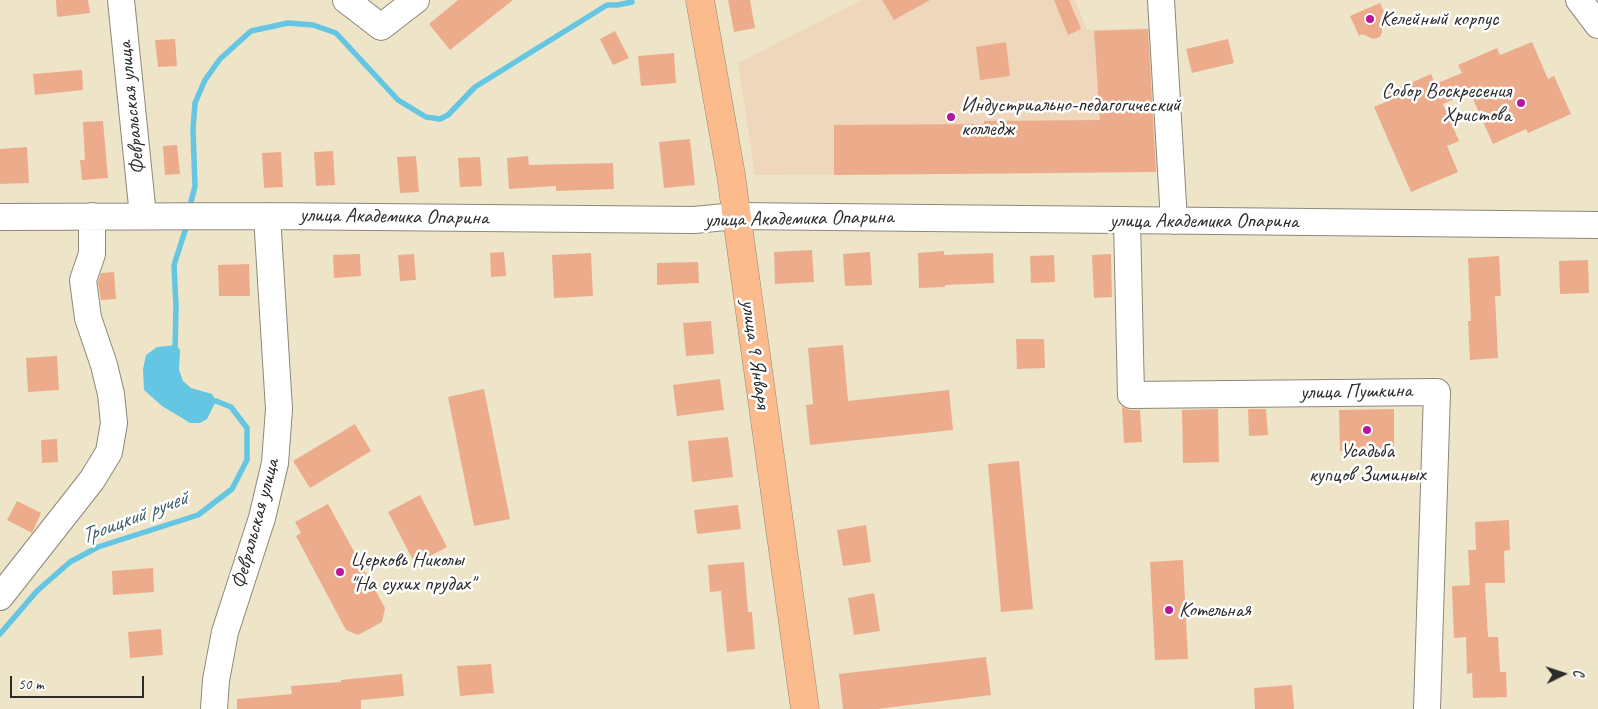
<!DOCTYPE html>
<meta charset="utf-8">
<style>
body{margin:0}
#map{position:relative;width:1598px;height:709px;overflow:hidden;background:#eee4c8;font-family:Caveat,sans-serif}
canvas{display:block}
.north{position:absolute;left:1538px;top:649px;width:50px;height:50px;-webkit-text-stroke:4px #fff;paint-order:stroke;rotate:86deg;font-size:14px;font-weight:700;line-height:20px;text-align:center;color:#2b2b2b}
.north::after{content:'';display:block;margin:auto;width:18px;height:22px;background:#2b2b2b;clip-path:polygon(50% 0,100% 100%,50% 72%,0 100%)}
.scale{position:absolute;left:10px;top:676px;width:134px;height:22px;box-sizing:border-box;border:2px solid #2b2b2b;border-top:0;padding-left:6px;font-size:15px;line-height:18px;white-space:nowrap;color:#2b2b2b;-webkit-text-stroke:4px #fff;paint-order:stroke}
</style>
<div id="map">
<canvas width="1598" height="709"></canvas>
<div class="north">С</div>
<div class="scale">50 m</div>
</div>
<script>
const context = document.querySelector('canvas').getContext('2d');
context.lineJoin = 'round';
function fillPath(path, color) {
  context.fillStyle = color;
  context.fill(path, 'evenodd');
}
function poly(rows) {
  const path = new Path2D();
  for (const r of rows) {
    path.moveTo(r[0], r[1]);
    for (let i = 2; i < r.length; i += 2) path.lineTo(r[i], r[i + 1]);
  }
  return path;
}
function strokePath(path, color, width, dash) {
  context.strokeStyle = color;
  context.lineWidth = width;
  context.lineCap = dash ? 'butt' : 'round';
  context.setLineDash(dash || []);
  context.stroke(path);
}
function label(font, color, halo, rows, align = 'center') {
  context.font = font + ' Caveat,sans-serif';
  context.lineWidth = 5;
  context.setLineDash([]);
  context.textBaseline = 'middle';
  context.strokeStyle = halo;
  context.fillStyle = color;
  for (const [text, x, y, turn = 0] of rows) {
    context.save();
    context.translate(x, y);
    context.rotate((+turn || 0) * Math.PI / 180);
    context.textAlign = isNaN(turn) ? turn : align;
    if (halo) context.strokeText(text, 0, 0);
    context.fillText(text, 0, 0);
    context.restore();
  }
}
const built = poly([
 [862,0,1075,0,1087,30,1151,28,1159,172,965,174,755,175,738,63]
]);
const water = poly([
 [176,345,180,350,179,370,183,381,191,388,212,394,216,401,207,419,200,423,190,423,182,418,162,406,144,390,143,369,146,355,157,347]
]);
const stream = poly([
 [191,202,195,186,193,129,195,103,205,80,220,59,251,31,288,23,313,25,336,33,398,100,426,117,440,119,448,115,475,87,607,5,617,5,632,2],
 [175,352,176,306,174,265,185,231],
 [0,634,37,591,70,562,98,547,198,515,232,489,247,460,247,428,231,407,216,401,210,401]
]);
const building = poly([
 [56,0,88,0,90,13,57,17],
 [458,0,513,0,450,50,429,24],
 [728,0,750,0,755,28,734,32],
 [882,0,930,0,894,20],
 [1054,0,1069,0,1081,29,1068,35],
 [1380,3,1389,23,1382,26,1382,32,1380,37,1373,39,1362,34,1359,36,1350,16],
 [1148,29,1156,172,834,175,834,125,984,124,984,121,1100,120,1094,31],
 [615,31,629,58,613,65,600,39],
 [175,39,177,66,158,67,155,40],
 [1228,39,1234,63,1192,73,1186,49],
 [1006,42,1010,76,980,80,976,47],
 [1532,42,1548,79,1554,76,1571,114,1528,133,1526,129,1493,144,1470,92,1443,104,1459,141,1447,146,1458,172,1411,192,1374,107,1388,101,1385,94,1431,74,1435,84,1462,73,1458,65,1497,48,1500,55],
 [674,53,676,83,641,86,638,56],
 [82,70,83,90,35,95,33,74],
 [103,121,108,178,82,180,80,160,85,160,83,122],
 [690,139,695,185,664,188,659,142],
 [177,145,180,174,165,175,163,146],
 [27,147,29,183,0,184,0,149],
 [333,151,335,185,316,186,314,152],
 [281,152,283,187,264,188,262,153],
 [416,156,419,192,400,193,397,157],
 [528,156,529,165,613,163,614,189,556,191,556,186,509,189,507,158],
 [480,157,482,186,460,187,458,158],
 [812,250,814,282,775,284,774,252],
 [944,251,944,255,993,253,994,283,945,285,945,287,919,288,918,253],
 [504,252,506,276,491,277,490,253],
 [870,252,872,285,845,286,843,254],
 [591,253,593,296,554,298,552,255],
 [360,254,361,276,334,278,333,255],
 [414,254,416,280,400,281,398,255],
 [1111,254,1112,297,1094,298,1092,255],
 [1054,255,1055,282,1031,283,1030,256],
 [1499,256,1501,296,1495,296,1498,358,1470,360,1468,321,1471,321,1468,258],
 [1588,260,1589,293,1560,294,1559,261],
 [698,262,699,283,657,285,657,263],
 [249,264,250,296,219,296,218,265],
 [114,272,116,299,101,300,98,282,101,273],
 [711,321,714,354,686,356,683,323],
 [1016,339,1044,339,1045,368,1017,369],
 [843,345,848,401,949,390,953,430,810,445,806,405,813,404,808,348],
 [57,356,59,390,28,392,26,358],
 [720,379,724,410,677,416,673,385],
 [484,389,510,519,474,526,448,397],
 [1122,407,1131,410,1140,410,1142,442,1124,443],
 [1218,409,1219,462,1183,463,1182,410],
 [1248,409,1266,409,1268,435,1249,436],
 [1394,409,1394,450,1340,451,1339,410],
 [355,424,371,451,310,488,293,461],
 [728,437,733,477,692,482,688,441],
 [57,439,58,462,42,463,41,440],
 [1019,461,1033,609,1001,612,988,464],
 [420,495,447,547,415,564,388,512],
 [17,501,41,513,32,533,7,520],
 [328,504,385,608,382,622,358,635,346,630,296,536,301,533,295,522],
 [738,505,741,529,697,534,694,510],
 [1509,520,1510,550,1504,551,1505,583,1485,583,1488,637,1498,637,1500,672,1506,672,1507,697,1473,698,1472,673,1467,674,1466,637,1454,638,1452,586,1470,585,1468,550,1476,550,1475,522],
 [866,525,871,562,843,566,837,530],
 [1183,560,1188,659,1155,660,1150,562],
 [744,562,748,612,752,612,755,649,727,652,721,591,710,592,708,565],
 [153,568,154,592,113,595,112,571],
 [874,593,880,631,854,635,848,598],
 [161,629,163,655,130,658,128,632],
 [986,657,991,695,877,709,843,709,839,674],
 [491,664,494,693,460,696,457,666],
 [402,674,404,696,361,700,361,709,237,709,237,699,292,694,291,686,341,682,341,680],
 [1292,685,1294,709,1255,709,1254,688]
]);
const minor = poly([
 [121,0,143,216],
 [346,0,381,27,416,0],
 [1161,0,1174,221],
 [1579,0,1598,25],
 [0,217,267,216,694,220,736,216,1598,225],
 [1127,221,1131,395,1437,392,1427,709],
 [0,597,92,480,109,452,114,423,111,394,104,365,88,318,83,280,92,254,92,216],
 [214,709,216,680,225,632,262,518,275,463,279,409,267,216]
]);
const major = poly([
 [700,0,731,175,805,709]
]);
const markers = [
 [1370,19,5,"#b5179e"],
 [1521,103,5,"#b5179e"],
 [951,117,5,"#b5179e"],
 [1367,430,5,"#b5179e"],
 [340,572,5,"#b5179e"],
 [1169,610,5,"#b5179e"]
];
const poiNames = [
 ["Келейный корпус",1380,19],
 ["Собор Воскресения",1511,91,"right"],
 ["Христова",1511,115,"right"],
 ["Индустриально-педагогический",961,105],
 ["колледж",961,129],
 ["Усадьба",1367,451,"center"],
 ["купцов Зиминых",1367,475,"center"],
 ["Церковь Николы",350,560],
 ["\"На сухих прудах\"",350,584],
 ["Котельная",1179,610]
];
const streetNames = [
 ["Февральская улица",132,108,-96],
 ["улица Академика Опарина",394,217,1],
 ["улица Академика Опарина",799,219,-1],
 ["улица Академика Опарина",1204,221],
 ["улица 9 Января",755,354,82],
 ["улица Пушкина",1356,392,-1],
 ["Февральская улица",256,524,-75]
];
const waterNames = [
 ["Троицкий ручей",134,518,-21]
];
fillPath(built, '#eed7bb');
fillPath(water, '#64c6e2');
strokePath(stream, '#64c6e2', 5.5);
fillPath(building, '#ecac8c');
strokePath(minor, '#8c887a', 28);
strokePath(major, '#8c887a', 29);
strokePath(minor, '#fff', 26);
strokePath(major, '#fbbb8c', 28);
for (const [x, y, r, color] of markers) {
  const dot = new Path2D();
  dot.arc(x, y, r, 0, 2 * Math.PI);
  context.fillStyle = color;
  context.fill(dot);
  strokePath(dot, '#fff', 2);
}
label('21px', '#2b2b2b', '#fff', poiNames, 'left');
label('21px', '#2b2b2b', '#fff', streetNames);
label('italic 22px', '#3f616b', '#fff', waterNames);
</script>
